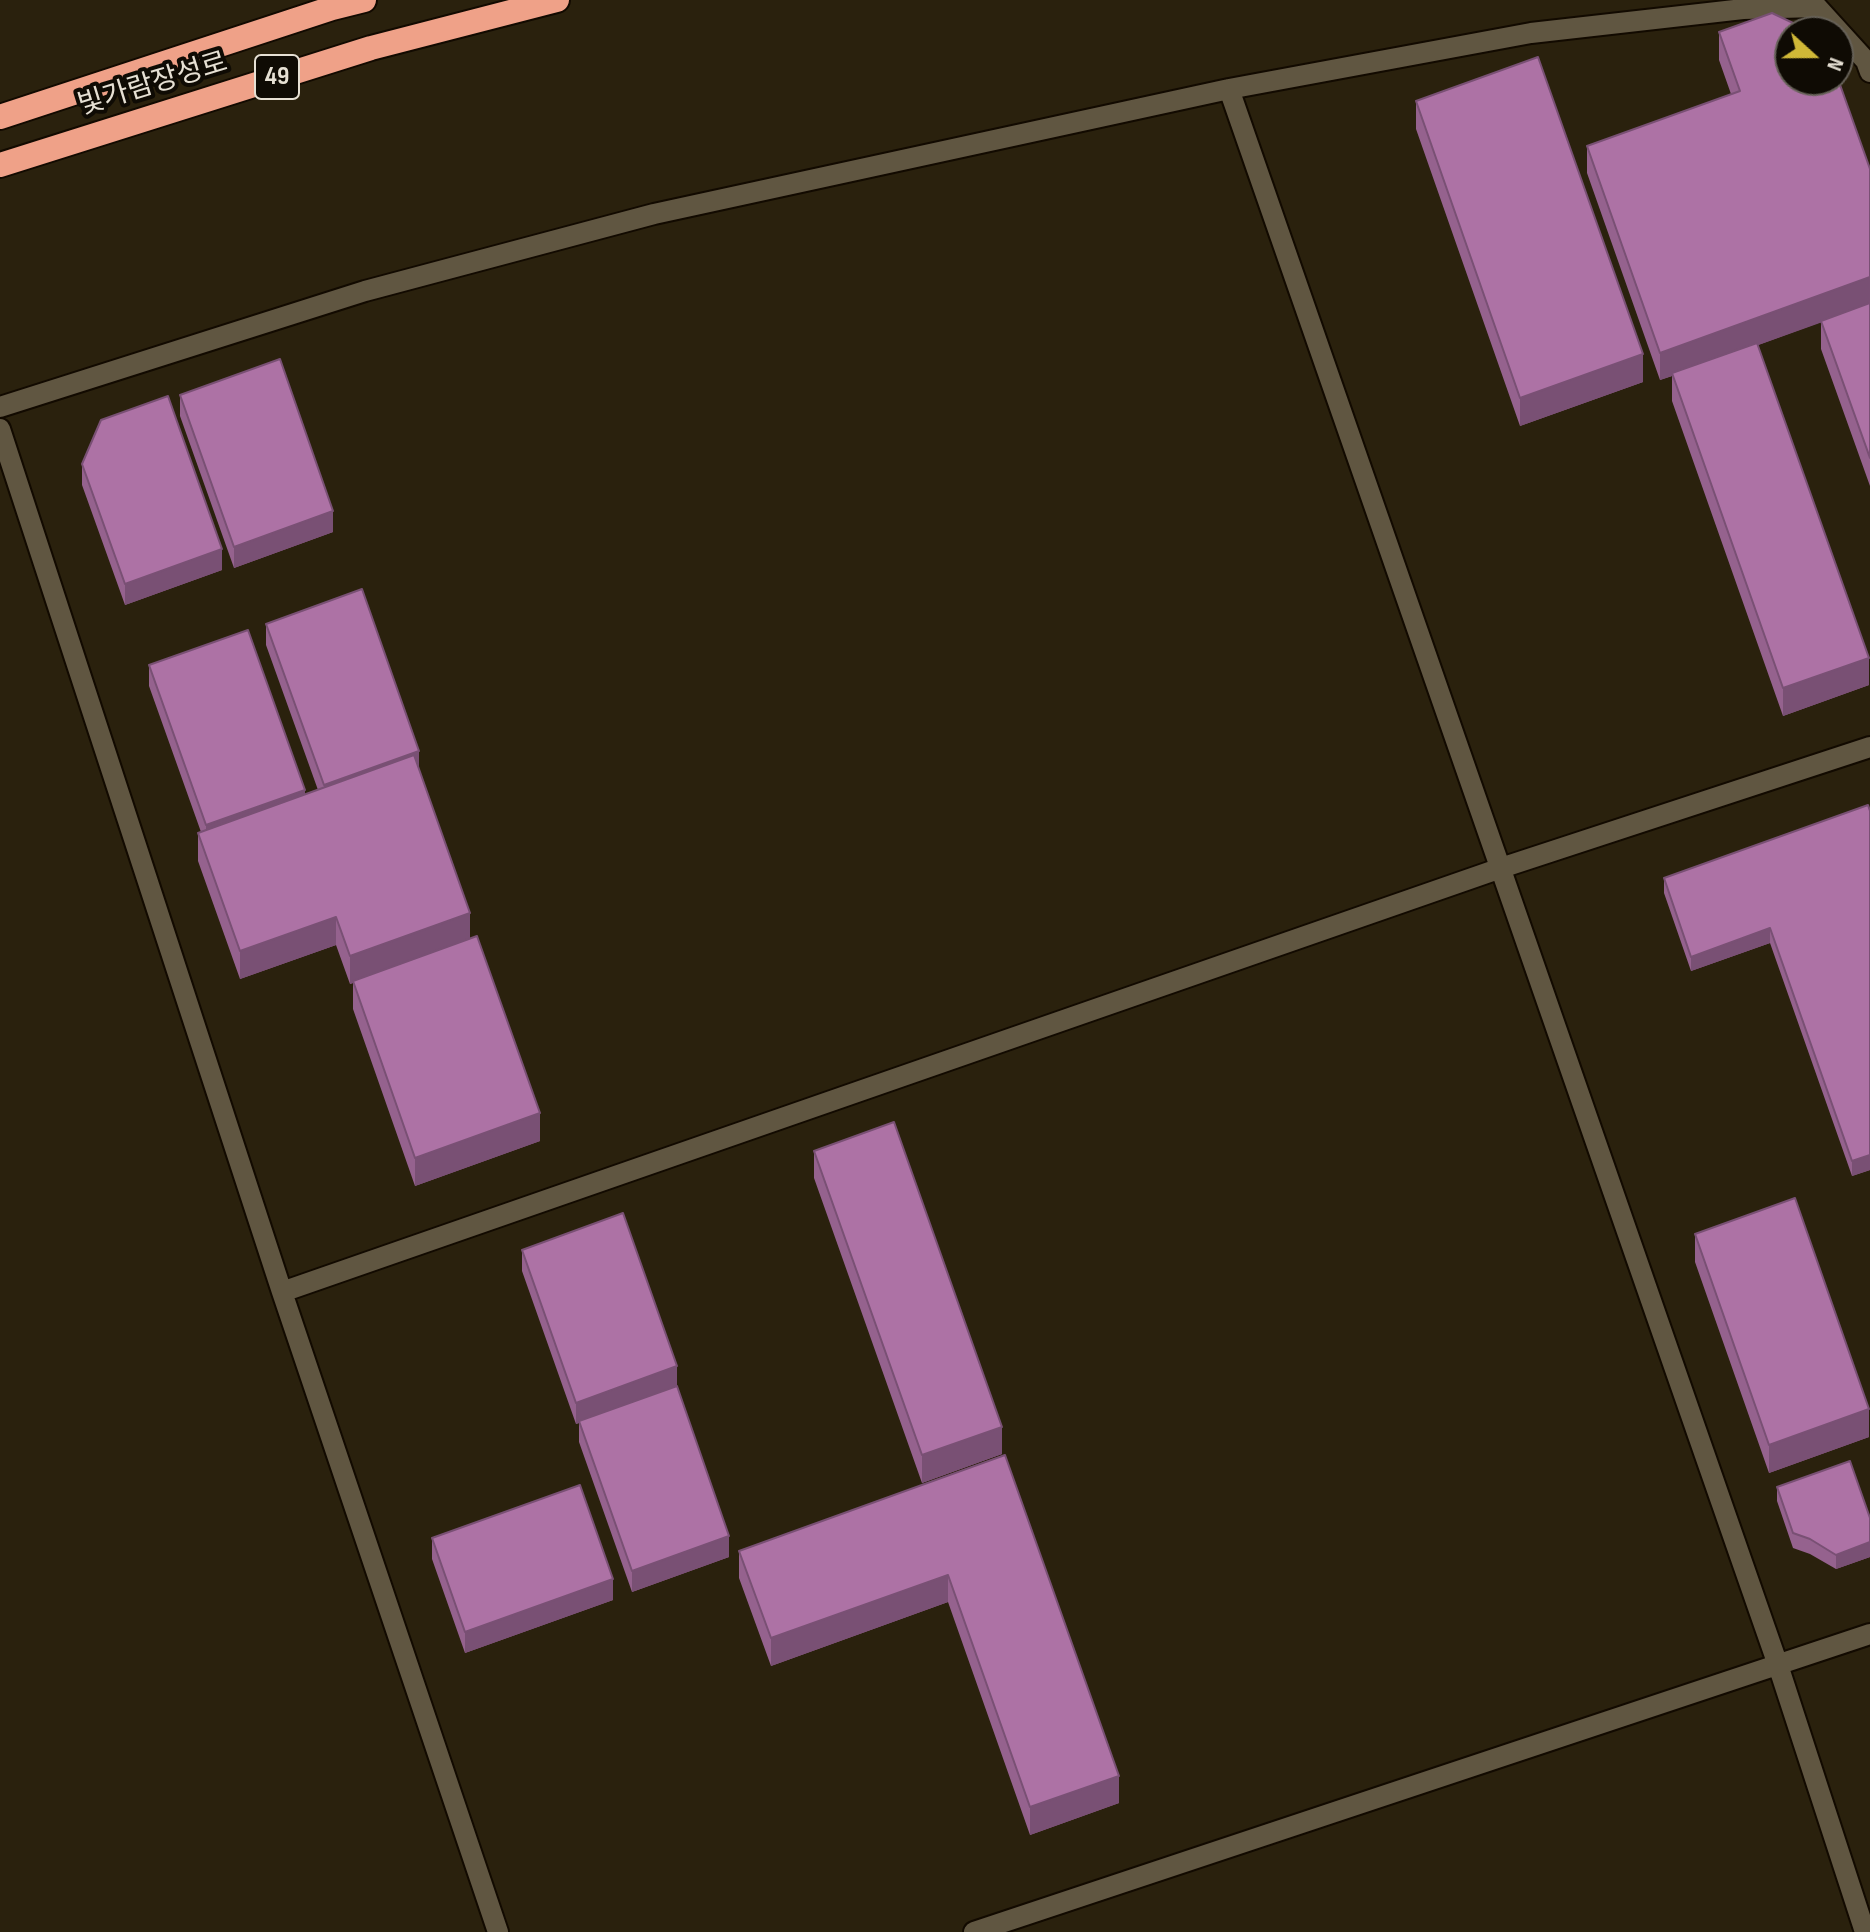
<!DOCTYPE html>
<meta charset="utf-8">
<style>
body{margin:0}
#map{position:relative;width:1870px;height:1932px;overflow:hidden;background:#2a210d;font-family:"Sofia Sans Condensed",sans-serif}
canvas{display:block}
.north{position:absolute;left:1774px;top:16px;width:80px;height:80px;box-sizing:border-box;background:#0f0b04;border:2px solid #656057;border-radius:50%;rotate:111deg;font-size:22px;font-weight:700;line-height:32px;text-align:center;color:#e6e0d4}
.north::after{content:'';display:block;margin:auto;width:28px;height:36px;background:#d0b837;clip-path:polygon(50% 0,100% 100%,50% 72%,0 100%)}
</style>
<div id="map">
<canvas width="1870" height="1932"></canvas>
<div class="north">N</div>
</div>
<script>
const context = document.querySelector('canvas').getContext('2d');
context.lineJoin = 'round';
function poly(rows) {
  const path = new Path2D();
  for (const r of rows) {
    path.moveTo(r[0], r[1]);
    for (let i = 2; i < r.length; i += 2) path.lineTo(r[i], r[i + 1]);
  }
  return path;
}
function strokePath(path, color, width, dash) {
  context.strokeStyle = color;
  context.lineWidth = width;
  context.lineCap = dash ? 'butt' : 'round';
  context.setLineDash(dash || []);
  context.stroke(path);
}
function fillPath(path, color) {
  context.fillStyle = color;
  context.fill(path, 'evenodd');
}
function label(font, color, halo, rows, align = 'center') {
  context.font = font + ' "Sofia Sans Condensed","Noto Sans KR",sans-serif';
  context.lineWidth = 8;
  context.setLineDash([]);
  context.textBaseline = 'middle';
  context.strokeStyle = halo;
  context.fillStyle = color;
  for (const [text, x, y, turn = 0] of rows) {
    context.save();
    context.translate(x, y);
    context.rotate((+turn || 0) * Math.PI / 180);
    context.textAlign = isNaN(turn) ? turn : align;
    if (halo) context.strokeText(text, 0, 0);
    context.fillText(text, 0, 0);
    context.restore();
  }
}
const minor = poly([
 [1229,89,1778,1665,1865,1932],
 [0,407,365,291,654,214,1229,89,1531,33,1743,9,1817,7,1866,61,1870,72],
 [0,429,282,1292,498,1932],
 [282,1292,1501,868,1870,747],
 [974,1932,1870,1634]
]);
const highway = poly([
 [0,117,332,8,364,0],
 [0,165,371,48,557,0]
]);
const wall = poly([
 [1719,32,1870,169,1870,486,1821,349,1821,322,1758,345,1869,685,1783,716,1672,401,1672,376,1660,380,1587,173,1587,146,1731,94,1719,60],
 [1416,101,1643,382,1520,426,1416,129],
 [180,395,333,532,234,568,180,416],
 [82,464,222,570,125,605,82,485],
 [266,624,419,770,470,939,540,1141,415,1186,353,1009,353,983,350,984,336,945,240,979,198,861,198,833,201,832,149,686,149,665,305,794,318,790,266,645],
 [1870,811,1870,1170,1852,1176,1770,943,1691,971,1664,893,1664,878],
 [814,1151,1002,1454,922,1483,814,1178],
 [1695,1234,1869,1437,1769,1473,1695,1262],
 [522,1250,677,1388,729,1557,632,1592,579,1442,579,1423,576,1424,522,1271],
 [1005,1455,1119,1803,1030,1835,948,1602,771,1666,739,1578,739,1551],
 [1777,1487,1870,1518,1870,1557,1836,1569,1810,1554,1793,1548,1777,1501],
 [432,1538,613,1600,465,1653,432,1559]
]);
const shadedWall = poly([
 [1870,277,1870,305,1672,376,1672,373,1672,376,1660,380,1660,353],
 [1643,354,1643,382,1520,426,1520,398],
 [333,511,333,532,234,568,234,547],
 [222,549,222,570,125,605,125,584],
 [1869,658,1869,685,1783,716,1783,688],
 [419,751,419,773,324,807,324,785],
 [305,790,305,811,206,846,206,825],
 [470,913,470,941,350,984,350,956],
 [336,917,336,945,240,979,240,951],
 [1770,928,1770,943,1691,971,1691,957],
 [540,1113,540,1141,415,1186,415,1158],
 [1870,1155,1870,1170,1852,1176,1852,1161],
 [677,1366,677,1388,576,1424,576,1403],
 [1869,1409,1869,1437,1769,1473,1769,1445],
 [1002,1427,1002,1454,922,1483,922,1455],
 [729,1536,729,1557,632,1592,632,1571],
 [1870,1542,1870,1557,1836,1569,1836,1555],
 [948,1575,948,1602,771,1666,771,1638],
 [613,1579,613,1600,465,1653,465,1632],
 [1119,1776,1119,1803,1030,1835,1030,1807]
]);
const building = poly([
 [1772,13,1812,32,1790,32,1790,80,1838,80,1838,79,1870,169,1870,277,1660,353,1587,146,1740,91,1719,32,1772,13],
 [1538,57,1643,354,1520,398,1416,101,1538,57],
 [1870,303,1870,458,1821,321,1870,303],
 [1757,343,1869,658,1783,688,1672,373,1757,343],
 [280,359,333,511,234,547,180,395,280,359],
 [168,396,222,549,125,584,82,464,101,420,168,396],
 [362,589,419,751,324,785,266,624,362,589],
 [248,630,305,790,206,825,149,665,248,630],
 [414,755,470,913,350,956,336,917,240,951,198,833,414,755],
 [1868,805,1870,811,1870,1155,1852,1161,1770,928,1691,957,1664,878,1868,805],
 [477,936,540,1113,415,1158,353,981,477,936],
 [894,1122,1002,1427,922,1455,814,1151,894,1122],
 [1795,1198,1869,1409,1769,1445,1695,1234,1795,1198],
 [623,1213,677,1366,576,1403,522,1250,623,1213],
 [677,1386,729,1536,632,1571,579,1421,677,1386],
 [1005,1455,1119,1776,1030,1807,948,1575,771,1638,739,1551,1005,1455],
 [1850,1461,1870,1518,1870,1542,1836,1555,1810,1539,1793,1533,1777,1487,1850,1461],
 [580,1485,613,1579,465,1632,432,1538,580,1485]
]);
const shields = [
 [277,77,44]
];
const shieldNames = [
 ["49",277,77]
];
const streetNames = [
 ["빛가람장성로",153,85,-17]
];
strokePath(minor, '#120a00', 24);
strokePath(highway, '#120a00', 28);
strokePath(minor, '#605641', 20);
strokePath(highway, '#efa188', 24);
fillPath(wall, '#95628e');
fillPath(shadedWall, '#795074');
fillPath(building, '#ad72a5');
strokePath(building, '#795074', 2);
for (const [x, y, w] of shields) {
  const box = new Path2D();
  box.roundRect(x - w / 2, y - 22, w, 44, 6);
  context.fillStyle = '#0f0b04';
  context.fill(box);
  strokePath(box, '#e6e0d4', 2);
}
label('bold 26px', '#e6e0d4', null, shieldNames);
label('28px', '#e6e0d4', '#0f0b04', streetNames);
</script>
